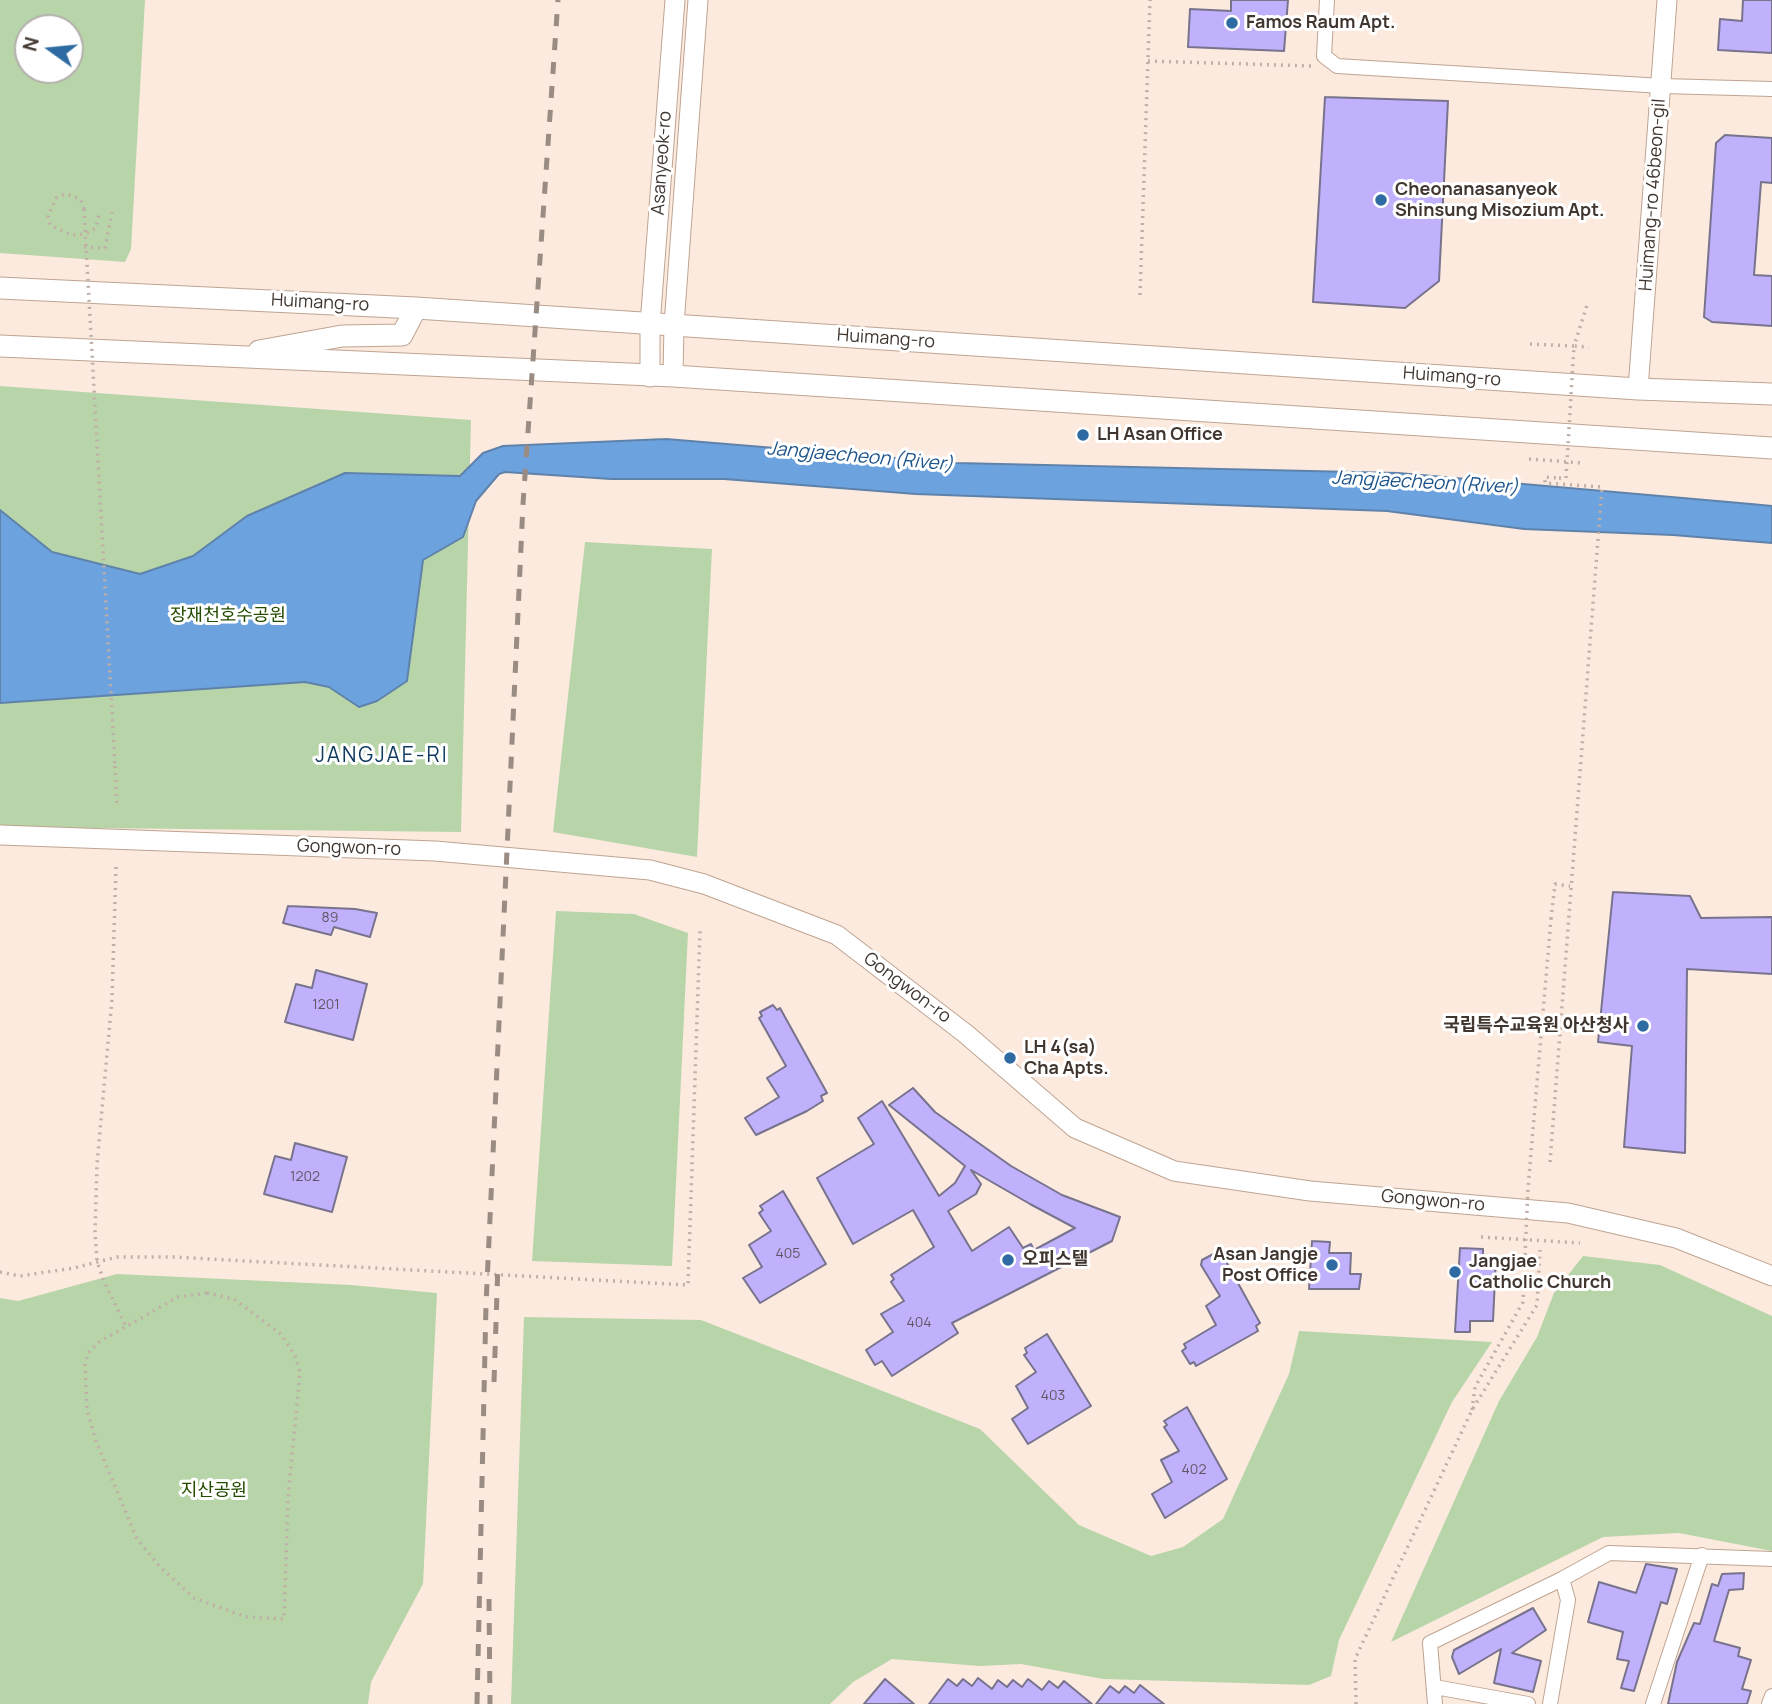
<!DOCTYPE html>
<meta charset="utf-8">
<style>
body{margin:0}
#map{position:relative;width:1772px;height:1704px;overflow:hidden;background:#fceadf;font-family:Manrope,sans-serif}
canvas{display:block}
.north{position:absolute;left:14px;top:14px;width:70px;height:70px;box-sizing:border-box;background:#fff;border:2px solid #b3afac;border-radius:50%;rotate:285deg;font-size:19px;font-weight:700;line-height:28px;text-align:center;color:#41362f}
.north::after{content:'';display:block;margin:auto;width:24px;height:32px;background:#2e6ba2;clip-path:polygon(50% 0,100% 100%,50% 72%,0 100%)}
</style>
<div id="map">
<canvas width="1772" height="1704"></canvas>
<div class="north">N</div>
</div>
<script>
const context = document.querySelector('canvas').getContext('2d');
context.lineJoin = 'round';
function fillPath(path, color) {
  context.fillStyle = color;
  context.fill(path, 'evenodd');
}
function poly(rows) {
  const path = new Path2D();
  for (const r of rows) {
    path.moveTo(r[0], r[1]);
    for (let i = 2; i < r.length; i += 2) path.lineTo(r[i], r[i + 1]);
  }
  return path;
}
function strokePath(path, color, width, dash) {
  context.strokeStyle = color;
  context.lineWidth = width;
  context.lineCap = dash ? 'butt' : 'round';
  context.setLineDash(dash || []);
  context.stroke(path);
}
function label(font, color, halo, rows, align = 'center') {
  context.font = font + ' Manrope,"Noto Sans KR",sans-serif';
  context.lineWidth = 6;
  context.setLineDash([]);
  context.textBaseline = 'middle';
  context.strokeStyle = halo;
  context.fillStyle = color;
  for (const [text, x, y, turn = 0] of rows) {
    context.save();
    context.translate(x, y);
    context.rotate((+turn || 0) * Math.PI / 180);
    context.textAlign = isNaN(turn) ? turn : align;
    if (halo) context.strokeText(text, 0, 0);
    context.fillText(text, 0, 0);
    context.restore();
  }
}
const green = poly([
 [0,0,145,0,131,249,125,262,0,253],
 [28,28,70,28,70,70,28,70],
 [0,386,471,420,461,832,0,827],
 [585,542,712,549,697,857,553,832],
 [556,911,634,914,688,933,672,1266,532,1261],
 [1583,1256,1660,1265,1772,1316,1772,1551,1679,1533,1603,1537,1391,1642,1499,1401,1537,1337,1554,1293],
 [117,1274,351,1285,437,1293,423,1584,371,1682,368,1704,0,1704,0,1298,18,1301],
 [524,1317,701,1320,980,1429,1079,1525,1151,1556,1183,1547,1223,1519,1289,1374,1299,1331,1492,1342,1452,1402,1339,1640,1331,1676,1309,1685,1103,1679,1021,1664,980,1666,892,1659,853,1682,830,1704,511,1704]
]);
const water = poly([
 [666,439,956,463,1398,473,1751,504,1772,506,1772,543,1673,535,1524,529,1387,511,916,494,724,479,611,479,505,472,499,474,476,501,463,537,423,560,407,681,377,701,359,707,329,687,305,682,0,703,0,510,52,552,140,574,193,556,247,516,345,473,460,476,483,453,503,446,666,439]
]);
const building = poly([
 [1231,0,1288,0,1284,51,1188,47,1190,9,1231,11,1231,0],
 [1743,0,1772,0,1772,53,1718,50,1720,19,1742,21,1743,0],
 [1325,97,1448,101,1439,281,1405,308,1313,302,1325,97],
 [1725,135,1772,138,1772,183,1761,182,1754,275,1772,276,1772,326,1712,322,1704,317,1716,143,1725,135],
 [1613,892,1690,896,1701,918,1772,917,1772,974,1687,969,1685,1153,1624,1147,1632,1046,1598,1042,1613,892],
 [288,906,355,909,377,913,370,937,334,927,331,935,283,923,288,906],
 [316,970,367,984,353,1040,285,1022,296,984,312,988,316,970],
 [773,1005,777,1010,780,1008,827,1093,821,1096,823,1101,807,1111,756,1135,745,1118,779,1097,767,1078,786,1066,759,1018,762,1016,760,1012,773,1005],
 [913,1088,935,1112,1011,1166,1062,1195,1120,1217,1112,1241,952,1323,958,1333,892,1376,882,1361,875,1365,866,1350,893,1332,881,1314,904,1301,891,1282,894,1279,891,1275,934,1247,913,1210,853,1244,817,1178,874,1144,858,1118,882,1101,939,1196,955,1183,965,1166,889,1105,913,1088],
 [971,1170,1030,1204,1075,1228,1034,1250,1031,1244,1023,1248,1009,1227,972,1251,948,1211,976,1194,981,1184,971,1170],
 [295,1143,347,1157,332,1212,264,1194,275,1156,291,1160,295,1143],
 [783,1191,826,1264,760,1303,743,1278,762,1267,749,1245,771,1231,759,1213,763,1210,760,1206,783,1191],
 [1312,1241,1330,1242,1329,1253,1351,1253,1350,1274,1361,1274,1359,1289,1309,1289,1312,1241],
 [1460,1248,1483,1249,1483,1257,1496,1257,1493,1321,1470,1321,1470,1332,1455,1332,1460,1248],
 [1217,1252,1219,1256,1222,1254,1260,1323,1256,1326,1258,1331,1196,1366,1194,1362,1190,1364,1182,1351,1186,1348,1184,1344,1216,1325,1206,1306,1220,1296,1201,1265,1202,1260,1217,1252],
 [1047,1334,1091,1406,1028,1444,1012,1419,1028,1408,1016,1386,1036,1372,1024,1355,1027,1353,1025,1348,1047,1334],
 [1187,1407,1227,1479,1165,1518,1152,1494,1172,1482,1161,1460,1179,1451,1164,1427,1167,1425,1164,1421,1187,1407],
 [1646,1564,1677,1569,1667,1604,1661,1602,1634,1691,1621,1688,1629,1661,1617,1659,1623,1632,1588,1622,1599,1582,1636,1593,1646,1564],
 [1744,1573,1743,1589,1729,1590,1714,1641,1740,1648,1738,1656,1751,1660,1742,1689,1751,1691,1747,1704,1668,1704,1677,1662,1694,1623,1700,1624,1712,1584,1718,1586,1722,1574,1744,1573],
 [1533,1608,1546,1630,1512,1653,1541,1661,1533,1692,1494,1683,1501,1649,1459,1674,1452,1657,1454,1650,1533,1608],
 [978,1678,992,1689,998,1680,1007,1687,1013,1680,1022,1687,1028,1679,1042,1690,1049,1681,1058,1688,1064,1681,1092,1704,929,1704,948,1679,957,1686,963,1679,972,1686,978,1678],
 [885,1679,914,1704,864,1704,885,1679],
 [1140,1685,1164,1704,1096,1704,1110,1686,1119,1693,1125,1686,1134,1693,1140,1685]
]);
const path = poly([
 [1148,61,1311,66],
 [84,209,81,200,73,196,65,194,56,198,48,216,50,225,71,235,86,234,96,228,99,214],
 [84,247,105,248,112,212],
 [1140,295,1150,0],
 [1530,344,1574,346,1587,305],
 [1529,459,1582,463],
 [115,766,117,806],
 [116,867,112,999,97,1164,95,1232,97,1261,103,1279,126,1327],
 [1551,919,1555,884,1570,886],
 [1550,1162,1602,487,1545,483,1545,477,1559,478],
 [1481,1237,1580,1243],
 [0,1272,20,1276,74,1268,117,1257,173,1257,688,1285,700,930],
 [207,1293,234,1299,282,1335,295,1356,300,1372,288,1498,284,1619,246,1617,194,1598,161,1568,137,1539,96,1441,87,1410,85,1365,88,1353,99,1342,178,1297,207,1293],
 [1356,1704,1355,1659,1472,1410,1537,1305,1540,1250]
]);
const minor = poly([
 [1327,0,1324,56,1337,66,1662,86,1772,89],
 [1435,1687,1528,1704],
 [1435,1704,1430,1643,1562,1579,1609,1553,1772,1559],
 [1550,1704,1568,1600,1562,1579],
 [1653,1704,1702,1555],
 [1769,1704,1772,1696]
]);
const tertiary = poly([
 [673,376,674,325,698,0],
 [650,377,650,325,675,0],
 [1638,389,1667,0],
 [0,835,435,851,650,870,704,884,837,935,966,1034,1075,1128,1174,1171,1310,1191,1568,1213,1676,1238,1772,1276]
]);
const secondary = poly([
 [0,288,416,308,1638,389,1772,394],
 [0,346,673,376,1772,448],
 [259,351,342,336,402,335,416,308]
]);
const rail = poly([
 [494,1382,498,1263],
 [489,1599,490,1704],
 [477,1704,486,1305,523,504,558,0]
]);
const pathBridge = poly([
 [84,209,115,766],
 [1559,478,1566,478,1574,346,1589,347],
 [1472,1410,1475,1387,1523,1302,1528,1188,1551,919]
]);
const markers = [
 [1232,23,7,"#2e6ba2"],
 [1381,200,7,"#2e6ba2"],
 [1083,435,7,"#2e6ba2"],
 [1643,1026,7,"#2e6ba2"],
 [1010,1058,7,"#2e6ba2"],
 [1008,1260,7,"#2e6ba2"],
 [1332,1265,7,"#2e6ba2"],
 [1455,1272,7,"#2e6ba2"]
];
const numberNames = [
 ["89",330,918],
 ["1201",326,1005],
 ["1202",305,1177],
 ["405",788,1254],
 ["404",919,1323],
 ["403",1053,1396],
 ["402",1194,1470]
];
const poiNames = [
 ["Famos Raum Apt.",1246,23],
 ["Cheonanasanyeok",1395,190],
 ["Shinsung Misozium Apt.",1395,211],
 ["LH Asan Office",1097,435],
 ["국립특수교육원 아산청사",1629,1026,"right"],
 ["LH 4(sa)",1024,1048],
 ["Cha Apts.",1024,1069],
 ["Asan Jangje",1318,1255,"right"],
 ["Post Office",1318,1276,"right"],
 ["오피스텔",1022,1260],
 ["Jangjae",1469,1262],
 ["Catholic Church",1469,1283]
];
const streetNames = [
 ["Asanyeok-ro",662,163,-86],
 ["Huimang-ro 46beon-gil",1653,195,-86],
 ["Huimang-ro",320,303,3],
 ["Huimang-ro",886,339,4],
 ["Huimang-ro",1452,377,4],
 ["Gongwon-ro",349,848,2],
 ["Gongwon-ro",907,988,37],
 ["Gongwon-ro",1433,1201,5]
];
const parkNames = [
 ["장재천호수공원",228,616],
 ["지산공원",214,1491]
];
const waterNames = [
 ["Jangjaecheon (River)",860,457,5],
 ["Jangjaecheon (River)",1425,483,3]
];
const quarterNames = [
 ["JANGJAE-RI",382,756]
];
fillPath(green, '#b8d5a9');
fillPath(water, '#6ca3df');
strokePath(water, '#5f82aa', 2);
fillPath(building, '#c1b1fc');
strokePath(building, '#78738d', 2);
strokePath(minor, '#bfa491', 16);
strokePath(tertiary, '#bfa491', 21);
strokePath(secondary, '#bfa491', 23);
strokePath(path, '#bfafa6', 3.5, [2, 5]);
strokePath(minor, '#fff', 14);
strokePath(tertiary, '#fff', 19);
strokePath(secondary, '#fff', 21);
strokePath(rail, '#9a8c83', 5, [12, 12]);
strokePath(pathBridge, '#bfafa6', 3.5, [2, 5]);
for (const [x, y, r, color] of markers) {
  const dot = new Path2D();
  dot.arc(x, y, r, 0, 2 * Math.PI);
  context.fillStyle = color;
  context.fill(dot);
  strokePath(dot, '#fff', 2.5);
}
label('14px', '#615562', null, numberNames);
label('bold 18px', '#41362f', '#fff', poiNames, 'left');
label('18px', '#41362f', '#fff', streetNames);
label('18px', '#244b00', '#fff', parkNames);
label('italic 19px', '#1b538b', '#fff', waterNames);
context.letterSpacing = '2px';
label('21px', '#0e395e', '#fff', quarterNames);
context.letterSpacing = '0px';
</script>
